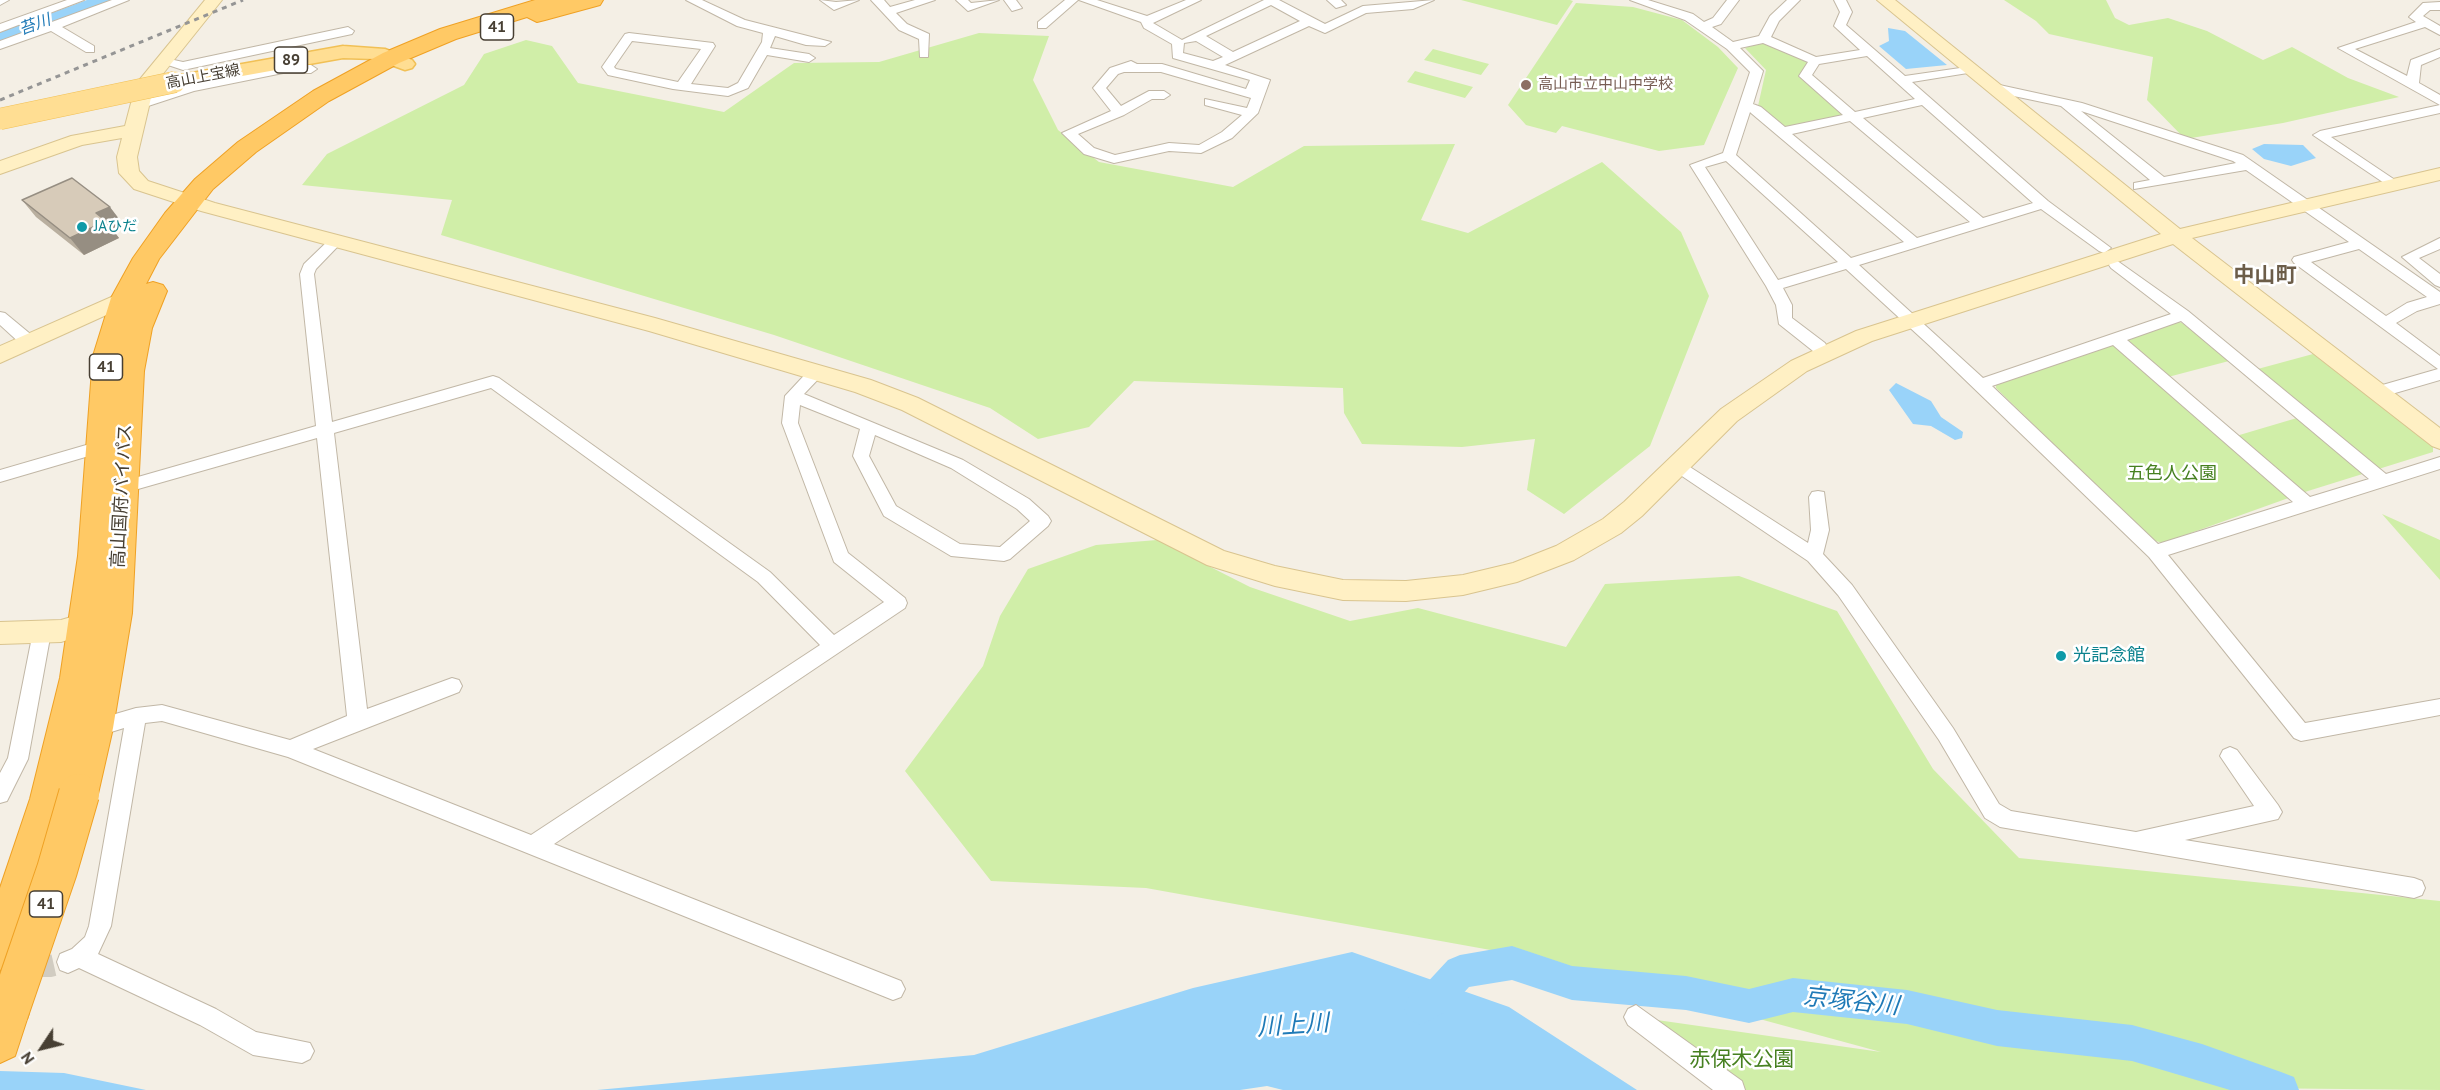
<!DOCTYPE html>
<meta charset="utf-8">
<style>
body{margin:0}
#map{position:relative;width:2440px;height:1090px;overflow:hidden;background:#f4efe5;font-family:"PT Sans",sans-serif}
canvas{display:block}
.north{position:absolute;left:12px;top:1018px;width:60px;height:60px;-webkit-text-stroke:4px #fff;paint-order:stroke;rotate:235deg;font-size:16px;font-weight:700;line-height:24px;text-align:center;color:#473f33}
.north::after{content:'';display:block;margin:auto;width:21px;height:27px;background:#473f33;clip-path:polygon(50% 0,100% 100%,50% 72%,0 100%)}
</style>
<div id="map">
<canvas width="2440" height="1090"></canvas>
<div class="north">N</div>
</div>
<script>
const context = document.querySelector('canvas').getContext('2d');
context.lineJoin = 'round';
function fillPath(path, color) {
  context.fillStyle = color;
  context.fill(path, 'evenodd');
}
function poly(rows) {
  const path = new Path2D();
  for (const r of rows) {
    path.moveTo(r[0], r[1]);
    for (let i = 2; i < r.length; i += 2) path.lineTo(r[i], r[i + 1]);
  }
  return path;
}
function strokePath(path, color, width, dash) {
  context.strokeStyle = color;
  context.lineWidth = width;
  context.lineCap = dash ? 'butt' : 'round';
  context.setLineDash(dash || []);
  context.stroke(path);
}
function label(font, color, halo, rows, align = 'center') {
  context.font = font + ' "PT Sans","Noto Sans JP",sans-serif';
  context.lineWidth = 5;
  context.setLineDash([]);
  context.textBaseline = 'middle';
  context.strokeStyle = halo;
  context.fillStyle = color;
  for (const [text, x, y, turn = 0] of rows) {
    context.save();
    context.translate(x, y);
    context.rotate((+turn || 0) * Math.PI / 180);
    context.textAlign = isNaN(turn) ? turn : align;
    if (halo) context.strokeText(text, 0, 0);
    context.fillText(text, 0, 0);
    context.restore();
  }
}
const green = poly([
 [1461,0,1570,0,1573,1,1557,25],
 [2004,0,2106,0,2115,18,2129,25,2168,18,2207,31,2263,60,2292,47,2348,78,2399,97,2283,123,2185,139,2147,100,2153,57,2049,34,2036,21],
 [1576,3,1633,7,1682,20,1718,47,1738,68,1704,145,1659,151,1562,126,1556,133,1526,125,1508,105],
 [979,33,1049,36,1033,80,1058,130,1099,162,1233,187,1304,146,1455,144,1421,220,1468,233,1602,162,1681,232,1709,296,1650,446,1564,514,1527,490,1535,439,1462,447,1362,444,1344,413,1343,388,1134,381,1089,427,1038,439,990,408,774,335,441,235,452,200,302,185,327,154,464,85,484,54,526,40,552,46,578,83,724,112,794,63,879,62],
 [1762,42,1806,60,1808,63,1799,77,1841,112,1841,115,1786,128,1758,106,1766,70,1745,48],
 [1433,49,1489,64,1481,75,1424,60],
 [1415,71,1473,87,1465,98,1407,82],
 [2177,321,2184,324,2229,361,2168,377,2126,341],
 [2111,344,2117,346,2226,439,2307,415,2254,370,2313,354,2433,446,2433,452,2308,491,2163,543,2152,540,1996,388,1996,385],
 [2382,514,2440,540,2440,580],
 [1157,540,1250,587,1350,621,1418,608,1566,647,1605,584,1739,576,1837,611,1933,769,2019,858,2440,901,2440,1090,2247,1088,2242,1090,1733,1090,1636,1017,1881,1052,1535,958,1146,888,991,881,905,771,983,666,1000,616,1028,569,1096,545]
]);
const water = poly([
 [1888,28,1905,31,1947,65,1906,69,1879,46,1889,41],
 [2264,144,2303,145,2316,158,2291,166,2264,159,2252,149],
 [1896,383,1931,401,1941,417,1963,432,1962,438,1955,440,1931,426,1913,424,1889,390],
 [1352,952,1509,1007,1637,1090,1283,1090,1267,1086,1240,1090,597,1090,974,1055,1193,988],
 [0,1071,64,1073,146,1090,0,1090]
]);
const river = poly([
 [87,0,113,0,110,4,0,43,0,32,87,0],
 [1512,946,1572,966,1686,976,1749,989,1793,978,1907,990,1997,1010,2132,1025,2202,1044,2281,1072,2294,1077,2299,1090,2230,1090,2132,1061,1997,1046,1907,1024,1793,1012,1749,1023,1686,1010,1572,1000,1512,980,1469,987,1447,1011,1421,1025,1409,1020,1404,1008,1409,996,1423,987,1448,960,1460,955,1512,946]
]);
const streetTunnel = poly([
 [0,966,50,966,68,962]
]);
const street = poly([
 [0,0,9,0,0,5,0,0],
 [67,0,84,0,0,32,0,24,67,0],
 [112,0,129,0,62,27,94,46,94,52,86,52,51,31,0,49,0,41,112,0],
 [686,0,702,0,745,20,831,42,825,46,806,45,775,36,770,48,809,54,815,58,809,62,767,55,748,88,728,96,673,89,608,75,602,67,625,34,629,33,713,43,715,46,691,84,728,88,738,83,762,42,763,33,737,26,686,0],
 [632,41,701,49,678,82,616,69,614,67,632,41],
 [820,0,836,2,859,0,834,10,820,0],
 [871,0,884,0,890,7,915,0,935,0,896,13,907,24,929,34,928,57,920,57,919,39,899,30,871,0],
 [956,0,968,0,971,3,999,0,968,11,956,0],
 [1004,0,1016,0,1022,8,1012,11,1004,0],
 [1065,0,1078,0,1046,28,1038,28,1038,22,1065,0],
 [1079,0,1097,0,1147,16,1186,0,1201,0,1153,23,1182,40,1264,0,1279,0,1325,24,1363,6,1434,0,1413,9,1366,13,1325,33,1309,26,1225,65,1270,80,1258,113,1232,138,1201,153,1169,151,1114,163,1084,154,1062,133,1111,111,1093,88,1110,68,1131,61,1137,64,1162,64,1246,89,1250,80,1173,58,1172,44,1144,28,1141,22,1079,0],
 [1271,5,1300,21,1233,52,1206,36,1271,5],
 [1196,41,1223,57,1213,61,1183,53,1184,43,1196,41],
 [1124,72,1161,72,1251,98,1247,108,1205,99,1205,105,1242,115,1222,132,1199,145,1169,143,1115,155,1094,148,1078,134,1124,115,1152,99,1164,99,1170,95,1164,91,1149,91,1121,106,1106,88,1118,74,1124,72],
 [1327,0,1341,0,1346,5,1336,8,1327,0],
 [1630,0,1648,0,1693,14,1704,22,1713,18,1727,0,1739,0,1721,24,1712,27,1733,42,1759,36,1770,16,1787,0,1800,0,1779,21,1771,37,1816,57,1860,50,1834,26,1840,12,1834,0,1846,0,1852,12,1846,25,1905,76,1974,66,1974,72,1912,82,2048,201,2111,248,2104,253,2099,251,2041,209,1859,265,1983,378,2171,314,2111,268,2109,265,2111,262,2116,260,2188,311,2386,474,2440,457,2440,469,2168,555,2305,723,2440,699,2440,715,2301,741,2294,738,2149,557,1931,347,1846,269,1783,288,1792,305,1792,318,1825,343,1827,347,1825,351,1813,351,1779,324,1776,305,1766,286,1690,165,1723,153,1750,72,1727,49,1685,20,1630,0],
 [1763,43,1808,62,1799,76,1843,115,1785,127,1761,107,1753,104,1763,71,1740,48,1763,43],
 [1867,56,1915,99,1855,112,1812,75,1819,64,1867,56],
 [1922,105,2033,203,1983,218,1863,118,1922,105],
 [1750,112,1751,113,1904,242,1851,258,1736,155,1750,112],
 [1850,121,1970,222,1917,238,1792,134,1850,121],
 [1726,161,1838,262,1778,280,1705,167,1726,161],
 [2181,321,2369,479,2310,497,2127,340,2181,321],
 [2113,345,2293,502,2158,544,1992,386,2113,345],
 [2440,2,2440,10,2430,10,2423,16,2440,26,2440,35,2425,27,2355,49,2407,76,2411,60,2440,49,2440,57,2421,65,2419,83,2440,95,2440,105,2338,48,2416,22,2409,17,2423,3,2440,2],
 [348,27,354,31,352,34,183,70,159,62,165,58,183,62,348,27],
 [283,65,311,65,317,69,311,73,283,73,194,91,139,109,133,105,186,85,283,65],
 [1995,84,2082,103,2243,155,2440,292,2440,304,2417,311,2396,323,2440,356,2440,380,2378,398,2372,396,2370,392,2372,388,2438,369,2294,263,2292,260,2294,257,2349,242,2246,170,2134,189,2134,183,2150,180,2061,106,1990,91,1989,88,1995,84],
 [2081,111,2233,161,2236,163,2164,177,2081,111],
 [2359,249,2427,297,2407,303,2386,316,2311,262,2359,249],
 [2440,105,2440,113,2331,137,2398,182,2398,188,2393,189,2313,135,2320,131,2440,105],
 [335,238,342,242,316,269,314,274,332,422,493,376,499,378,770,572,834,635,884,602,834,562,782,423,785,396,812,367,824,367,826,371,804,394,963,460,1029,499,1048,516,1051,521,1048,526,1010,559,1004,561,951,556,884,516,853,456,860,429,800,405,798,423,848,553,905,598,907,603,905,608,554,844,901,981,905,989,901,997,893,1000,288,757,162,721,145,723,111,926,98,954,216,1009,256,1032,310,1043,314,1051,310,1059,302,1063,253,1055,200,1025,79,968,68,973,60,970,57,962,60,954,72,949,85,937,89,926,124,728,95,737,88,734,85,728,88,722,136,708,162,705,290,740,347,716,317,438,124,493,118,492,115,487,118,482,124,481,316,426,300,274,304,264,330,239,335,238],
 [491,388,758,582,820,645,531,835,313,749,459,692,462,686,459,680,452,678,367,709,334,433,491,388],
 [875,435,951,468,1017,509,1030,521,1000,547,960,544,896,506,869,456,875,435],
 [2440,238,2440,249,2419,258,2440,274,2440,287,2435,285,2402,257,2440,238],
 [0,312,5,313,34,337,36,341,34,345,22,345,0,325,0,312],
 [100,441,108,447,106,451,0,482,0,470,100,441],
 [1679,460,1808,543,1811,530,1809,497,1812,492,1818,491,1824,492,1829,530,1823,554,1852,585,1953,728,1999,804,2011,811,2136,832,2254,806,2220,756,2223,750,2230,747,2237,750,2278,805,2282,812,2278,819,2185,840,2414,878,2422,881,2425,888,2422,895,2414,898,2000,827,1985,818,1939,740,1838,595,1808,561,1673,470,1670,466,1673,462,1679,460],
 [42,624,49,627,51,632,28,759,7,801,0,803,0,773,8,758,33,632,35,627,42,624],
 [1636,1005,1742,1081,1745,1090,1713,1090,1628,1025,1624,1017,1628,1009,1636,1005]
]);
const secondary = poly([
 [205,0,222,0,154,85,137,157,139,171,148,181,215,203,655,318,871,380,918,398,1224,551,1275,566,1343,580,1406,581,1463,575,1513,563,1556,546,1603,519,1624,502,1721,409,1791,361,1856,331,2161,234,1877,0,1895,0,2180,229,2440,168,2440,180,2192,238,2440,428,2440,449,2432,446,2173,244,1872,341,1807,371,1737,421,1642,516,1621,533,1574,560,1517,582,1463,595,1406,601,1343,600,1275,586,1207,565,902,410,855,392,649,331,201,211,134,189,119,173,117,157,122,138,82,145,0,174,0,161,71,136,125,126,136,84,205,0],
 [125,291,133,293,136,298,133,303,0,363,0,346,125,291],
 [88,612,97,615,101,623,97,631,61,642,0,644,0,622,61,620,88,612]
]);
const primary = poly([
 [343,46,385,49,412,60,415,64,412,68,405,70,375,59,343,58,175,88,168,86,165,82,168,78,175,76,343,46]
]);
const highway = poly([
 [535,0,603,0,600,5,545,20,537,22,527,17,456,39,399,63,329,101,256,152,213,189,159,259,146,284,153,282,163,285,167,291,152,328,144,371,132,613,113,728,98,794,93,806,79,811,66,806,21,950,15,964,0,970,0,888,30,799,60,678,78,556,93,356,111,298,133,258,165,213,195,179,238,142,313,91,383,53,440,29,535,0],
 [8,992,23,998,29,1013,15,1056,0,1063,0,995,8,992]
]);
const rail = poly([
 [0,100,243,0]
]);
const primaryBridge = poly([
 [0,119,175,82]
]);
const highwayBridge = poly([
 [8,1013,57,870,79,794]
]);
const wall = poly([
 [22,200,123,224,112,229,119,238,84,255,36,217]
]);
const shadedWall = poly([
 [110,207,123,224,112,229,119,238,84,255,70,238,96,213]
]);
const building = poly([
 [72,178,110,207,96,213,106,221,70,238,22,200,72,178]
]);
const markers = [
 [1526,85,6,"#8d6e63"],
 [82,227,6,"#0f9aa8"],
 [2061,656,6,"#0f9aa8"]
];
const farStreetnames = [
 ["高山上宝線",203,77,-11]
];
const farEducationnames = [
 ["高山市立中山中学校",1538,85]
];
const farCulturenames = [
 ["JAひだ",94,227]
];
const farWaternames = [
 ["苔川",35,25,-20]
];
const shields = [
 [497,27,33],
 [291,60,33],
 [106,367,33],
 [46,904,33]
];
const shieldNames = [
 ["41",497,27],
 ["89",291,60],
 ["41",106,367],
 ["41",46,904]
];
const parkNames = [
 ["五色人公園",2172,474]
];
const streetNames = [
 ["高山国府バイパス",122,496,-87]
];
const cultureNames = [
 ["光記念館",2073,656]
];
const quarterNames = [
 ["中山町",2265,276]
];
const nearParknames = [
 ["赤保木公園",1742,1060]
];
const nearWaternames = [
 ["京塚谷川",1851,1002,6],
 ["川上川",1293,1026,-4]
];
fillPath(green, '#d0eea8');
fillPath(water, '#99d3f9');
fillPath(river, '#99d3f9');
strokePath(streetTunnel, '#d1ccc1', 22, [22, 10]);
strokePath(street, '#c1b7a6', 2);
strokePath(secondary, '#d9c48f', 2);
strokePath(primary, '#f1c056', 3);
strokePath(highway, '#efa124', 2);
fillPath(street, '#fff');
fillPath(secondary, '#fff0c4');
fillPath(primary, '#ffde93');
fillPath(highway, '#ffc965');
strokePath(rail, '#959595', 3, [5, 5]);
strokePath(primaryBridge, '#f1c056', 22, []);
strokePath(highwayBridge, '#efa124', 42, []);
strokePath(primaryBridge, '#ffde93', 21);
strokePath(highwayBridge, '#ffc965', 40);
fillPath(wall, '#b9af9f');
fillPath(shadedWall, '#968e82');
fillPath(building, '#d7cbb9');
strokePath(building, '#968e82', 1.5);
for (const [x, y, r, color] of markers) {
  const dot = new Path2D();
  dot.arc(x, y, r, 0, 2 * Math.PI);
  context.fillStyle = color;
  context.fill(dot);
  strokePath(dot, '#fff', 2);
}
label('15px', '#473f33', '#fff', farStreetnames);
label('15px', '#785e54', '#fff', farEducationnames, 'left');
label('15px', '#0d838f', '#fff', farCulturenames, 'left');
label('italic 16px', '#1f7ab7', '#fff', farWaternames);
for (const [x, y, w] of shields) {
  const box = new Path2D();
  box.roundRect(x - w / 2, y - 13, w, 26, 4.5);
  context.fillStyle = '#fff';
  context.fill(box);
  strokePath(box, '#473f33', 1.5);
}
label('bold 16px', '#473f33', null, shieldNames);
label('18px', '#468020', '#fff', parkNames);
label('18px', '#473f33', '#fff', streetNames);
label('18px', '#0d838f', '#fff', cultureNames, 'left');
label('bold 21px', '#6c5d49', '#fff', quarterNames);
label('21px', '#468020', '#fff', nearParknames);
label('italic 24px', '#1f7ab7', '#fff', nearWaternames);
</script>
